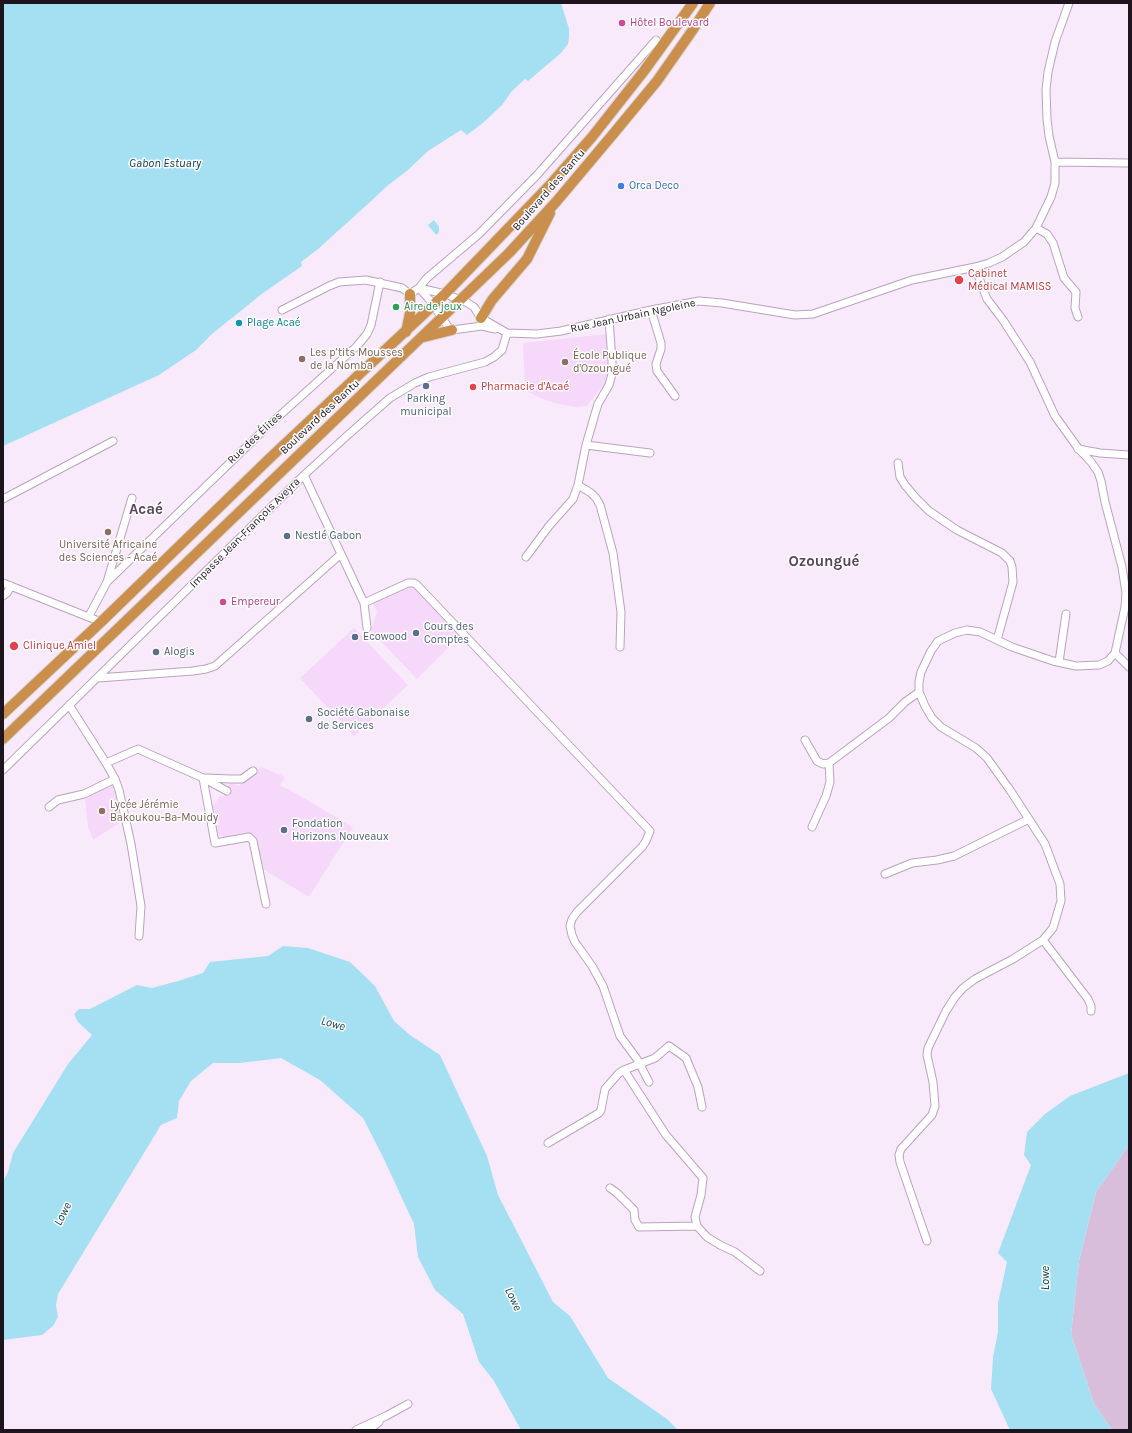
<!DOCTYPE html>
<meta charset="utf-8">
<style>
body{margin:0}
#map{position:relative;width:1132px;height:1433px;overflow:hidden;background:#f9eafb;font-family:Karla,sans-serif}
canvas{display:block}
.frame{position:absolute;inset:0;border:4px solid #1d141e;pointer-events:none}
</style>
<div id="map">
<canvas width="1132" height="1433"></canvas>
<div class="frame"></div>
</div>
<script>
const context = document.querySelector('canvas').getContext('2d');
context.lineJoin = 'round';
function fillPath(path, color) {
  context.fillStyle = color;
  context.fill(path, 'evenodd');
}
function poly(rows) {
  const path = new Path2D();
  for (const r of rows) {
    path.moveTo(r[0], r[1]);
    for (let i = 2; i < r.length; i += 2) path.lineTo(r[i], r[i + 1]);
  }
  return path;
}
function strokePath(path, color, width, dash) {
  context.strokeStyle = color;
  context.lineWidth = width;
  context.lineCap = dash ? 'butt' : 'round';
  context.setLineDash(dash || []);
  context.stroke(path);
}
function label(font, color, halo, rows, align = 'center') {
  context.font = font + ' Karla,sans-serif';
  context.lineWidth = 3;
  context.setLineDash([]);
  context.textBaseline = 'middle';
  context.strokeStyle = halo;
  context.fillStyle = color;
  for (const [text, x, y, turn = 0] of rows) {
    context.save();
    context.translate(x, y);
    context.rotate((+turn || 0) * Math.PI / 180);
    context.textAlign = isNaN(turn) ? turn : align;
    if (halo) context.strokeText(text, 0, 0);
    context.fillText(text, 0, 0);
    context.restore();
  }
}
const built = poly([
 [607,334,607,381,587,406,575,407,554,403,538,397,525,390,523,343],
 [410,583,461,635,417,679,371,631,377,612,373,602],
 [354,628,408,685,354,736,300,678],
 [261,767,285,777,280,786,288,789,353,827,309,897,263,869,254,834,244,833,225,837,218,834,216,826,219,825,218,821,216,821,213,806,220,796,224,796,229,789,226,787,230,783,240,786,241,783,247,781],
 [109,785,113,786,121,822,93,840,88,827,85,799]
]);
const green = poly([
 [1129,1145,1129,1430,1112,1430,1094,1404,1071,1334,1079,1261,1096,1192]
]);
const water = poly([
 [3,3,561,3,569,29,569,37,568,44,561,53,528,81,525,79,512,91,502,105,484,122,467,135,461,130,428,151,408,170,387,186,369,203,318,249,301,262,302,266,263,293,212,334,196,350,159,375,3,446],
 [434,220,439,227,439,232,436,235,428,225],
 [283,946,308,948,350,962,375,986,394,1021,410,1035,440,1055,487,1156,498,1195,553,1302,570,1316,608,1378,667,1419,678,1430,521,1430,494,1381,479,1362,463,1314,435,1290,418,1257,414,1224,382,1155,363,1118,320,1080,281,1058,240,1063,213,1063,191,1081,179,1101,177,1118,161,1125,58,1294,56,1305,58,1317,53,1326,42,1335,3,1340,3,1181,8,1172,13,1153,68,1064,92,1035,78,1022,74,1014,79,1009,90,1009,137,985,152,988,178,981,203,973,210,962,268,956],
 [1129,1073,1129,1145,1096,1192,1079,1261,1071,1334,1094,1404,1112,1430,1010,1430,991,1389,993,1357,998,1332,998,1303,1007,1262,998,1253,1031,1165,1024,1155,1027,1132,1045,1114,1070,1096]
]);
const minor = poly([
 [1055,162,1129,163],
 [1036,228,1047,234,1053,243,1064,278,1076,292,1075,308,1078,317],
 [419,288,445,294,466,302,474,307,481,318,507,333,537,334,561,331,651,310,699,301,722,303,795,315,813,314,912,280,975,267,989,263,1002,257,1024,242,1036,228,1051,197,1055,183,1055,162,1049,136,1047,119,1046,90,1048,72,1055,42,1069,3],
 [419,288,428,298,449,328,452,330,482,326,495,329],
 [282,310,329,286,339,282,366,280,402,288,410,294,419,288,427,278,479,234,537,175,656,40],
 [651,310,661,343,661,349,656,364,657,371,675,396],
 [586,445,650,453],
 [1078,449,1100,453,1129,455],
 [898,463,900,477,905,485,915,497,929,511,957,530,1002,553,1010,561,1012,567,1013,582,997,640],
 [304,475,364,603,367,628],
 [578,485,591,493,596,498,600,505,613,553,621,612,620,647],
 [3,499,113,441],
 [526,557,549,526,573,499,578,485,586,445,595,414,598,404,609,385,612,374,612,360,609,319],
 [107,582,268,426,357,346,367,334,371,325,380,282],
 [3,583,101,622],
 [3,596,7,593,11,586],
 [364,603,408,583,414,583,417,585,650,831,646,841,642,847,577,912,572,919,570,926,572,935,575,942,592,966,603,986,620,1036,637,1059,649,1082],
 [89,616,107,582,132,498],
 [1115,653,1129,667],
 [1059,662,1066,614],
 [98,678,193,671,206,669,215,666,341,554],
 [69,705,106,763,115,779,119,790,131,844,141,906,139,936],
 [805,740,817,761,823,764,829,763,889,718,905,702,919,692],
 [106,763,138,749,203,778,227,791],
 [3,770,304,475,349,434,390,398,415,383,429,377,485,362,494,357,502,350,507,333],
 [203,778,215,843,249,837,253,841,266,904],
 [205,778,231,779,242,779,253,771],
 [49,807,58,800,84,794,115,779],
 [812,827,826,796,830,782,829,763],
 [885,874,912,863,937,860,954,856,1029,819],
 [1043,940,1088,999,1091,1006,1091,1011],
 [624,1070,666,1135,703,1178,701,1195,695,1217,697,1226,707,1237,720,1245,735,1252,760,1271],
 [548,1143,599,1113,601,1110,605,1089,619,1073,624,1070,655,1058,669,1046,686,1058,698,1087,702,1107],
 [610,1188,617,1193,634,1210,635,1220,639,1227,697,1226],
 [927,1241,900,1162,899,1155,901,1149,932,1115,935,1106,933,1082,927,1055,928,1048,946,1011,955,997,963,988,975,979,1013,959,1043,940,1053,928,1061,901,1060,884,1045,844,1010,790,987,758,976,748,941,727,932,718,925,706,919,692,919,682,921,672,931,651,938,641,955,633,967,630,980,632,1012,647,1053,661,1076,666,1099,665,1108,661,1115,653,1125,607,1126,593,1122,567,1105,502,1101,481,1098,472,1091,462,1078,448,1055,416,1030,362,1003,320,987,299,975,267],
 [356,1430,386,1416,408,1404],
 [369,1430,379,1422]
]);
const highway = poly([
 [481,318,492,300,527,259,550,213],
 [406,332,410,313,410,294],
 [424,337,452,330],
 [3,714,101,622,271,457,445,294,549,186,592,137,644,71,693,3],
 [3,739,509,253,556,202,614,133,657,81,692,31,710,3]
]);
const markers = [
 [622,23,4,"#d1479c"],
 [621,186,4,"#3f7fe0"],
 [959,280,5,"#e0444e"],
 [396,307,4,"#2e9e5b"],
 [239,323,4,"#0f9aa8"],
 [302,359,4,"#8d6e63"],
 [565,362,4,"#8d6e63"],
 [426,386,4,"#5c6f8a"],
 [473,387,4,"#e0444e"],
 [108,532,4,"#8d6e63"],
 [287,536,4,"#5c6f8a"],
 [223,602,4,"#d1479c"],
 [416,633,4,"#5c6f8a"],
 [355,637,4,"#5c6f8a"],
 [14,646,5,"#e0444e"],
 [156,652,4,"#5c6f8a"],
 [309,719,4,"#5c6f8a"],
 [102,811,4,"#8d6e63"],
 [284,830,4,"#5c6f8a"]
];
const hotelNames = [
 ["Hôtel Boulevard",630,23],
 ["Empereur",231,602]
];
const shopNames = [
 ["Orca Deco",629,186]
];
const streetNames = [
 ["Boulevard des Bantu",549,190,-49],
 ["Rue Jean Urbain Ngoleine",633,316,-12],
 ["Boulevard des Bantu",320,417,-43],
 ["Rue des Élites",255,438,-43],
 ["Impasse Jean-François Aveyra",245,533,-45]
];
const healthNames = [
 ["Cabinet",968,274],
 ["Médical MAMISS",968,287],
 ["Pharmacie d'Acaé",481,387],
 ["Clinique Amiel",23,646]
];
const leisureNames = [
 ["Aire de jeux",404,307]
];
const cultureNames = [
 ["Plage Acaé",247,323]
];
const educationNames = [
 ["Les p’tits Mousses",310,353],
 ["de la Nomba",310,366],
 ["École Publique",573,356],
 ["d'Ozoungué",573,369],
 ["Université Africaine",108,545,"center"],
 ["des Sciences - Acaé",108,558,"center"],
 ["Lycée Jérémie",110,805],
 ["Bakoukou-Ba-Mouidy",110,818]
];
const serviceNames = [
 ["Parking",426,399,"center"],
 ["municipal",426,412,"center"],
 ["Nestlé Gabon",295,536],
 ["Cours des",424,627],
 ["Comptes",424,640],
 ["Ecowood",363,637],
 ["Alogis",164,652],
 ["Société Gabonaise",317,713],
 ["de Services",317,726],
 ["Fondation",292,824],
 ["Horizons Nouveaux",292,837]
];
const waterNames = [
 ["Gabon Estuary",165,164],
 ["Lowe",333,1024,16],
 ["Lowe",63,1214,-63],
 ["Lowe",1046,1278,-90],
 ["Lowe",513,1299,65]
];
const districtNames = [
 ["Acaé",146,510],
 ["Ozoungué",824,562]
];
fillPath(built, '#f6d8fb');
fillPath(green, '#d8bedb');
fillPath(water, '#a4dff2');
strokePath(minor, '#baa2be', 9);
strokePath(highway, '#d6d5d6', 12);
strokePath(minor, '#fff', 7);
strokePath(highway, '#ca8f4d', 10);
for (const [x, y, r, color] of markers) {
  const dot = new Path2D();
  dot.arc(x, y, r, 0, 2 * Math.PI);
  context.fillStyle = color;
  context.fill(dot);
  strokePath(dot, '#fdfdfd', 1.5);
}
label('11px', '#b23c85', '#fdfdfd', hotelNames, 'left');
label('11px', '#366cbe', '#fdfdfd', shopNames, 'left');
label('11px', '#1d141e', '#fdfdfd', streetNames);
label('11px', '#be3a42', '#fdfdfd', healthNames, 'left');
label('11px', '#27864d', '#fdfdfd', leisureNames, 'left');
label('11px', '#0d838f', '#fdfdfd', cultureNames, 'left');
label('11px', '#785e54', '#fdfdfd', educationNames, 'left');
label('11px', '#4e5e75', '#fdfdfd', serviceNames, 'left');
label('italic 12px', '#0c404e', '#fdfdfd', waterNames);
label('bold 15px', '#58445c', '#fdfdfd', districtNames);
</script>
